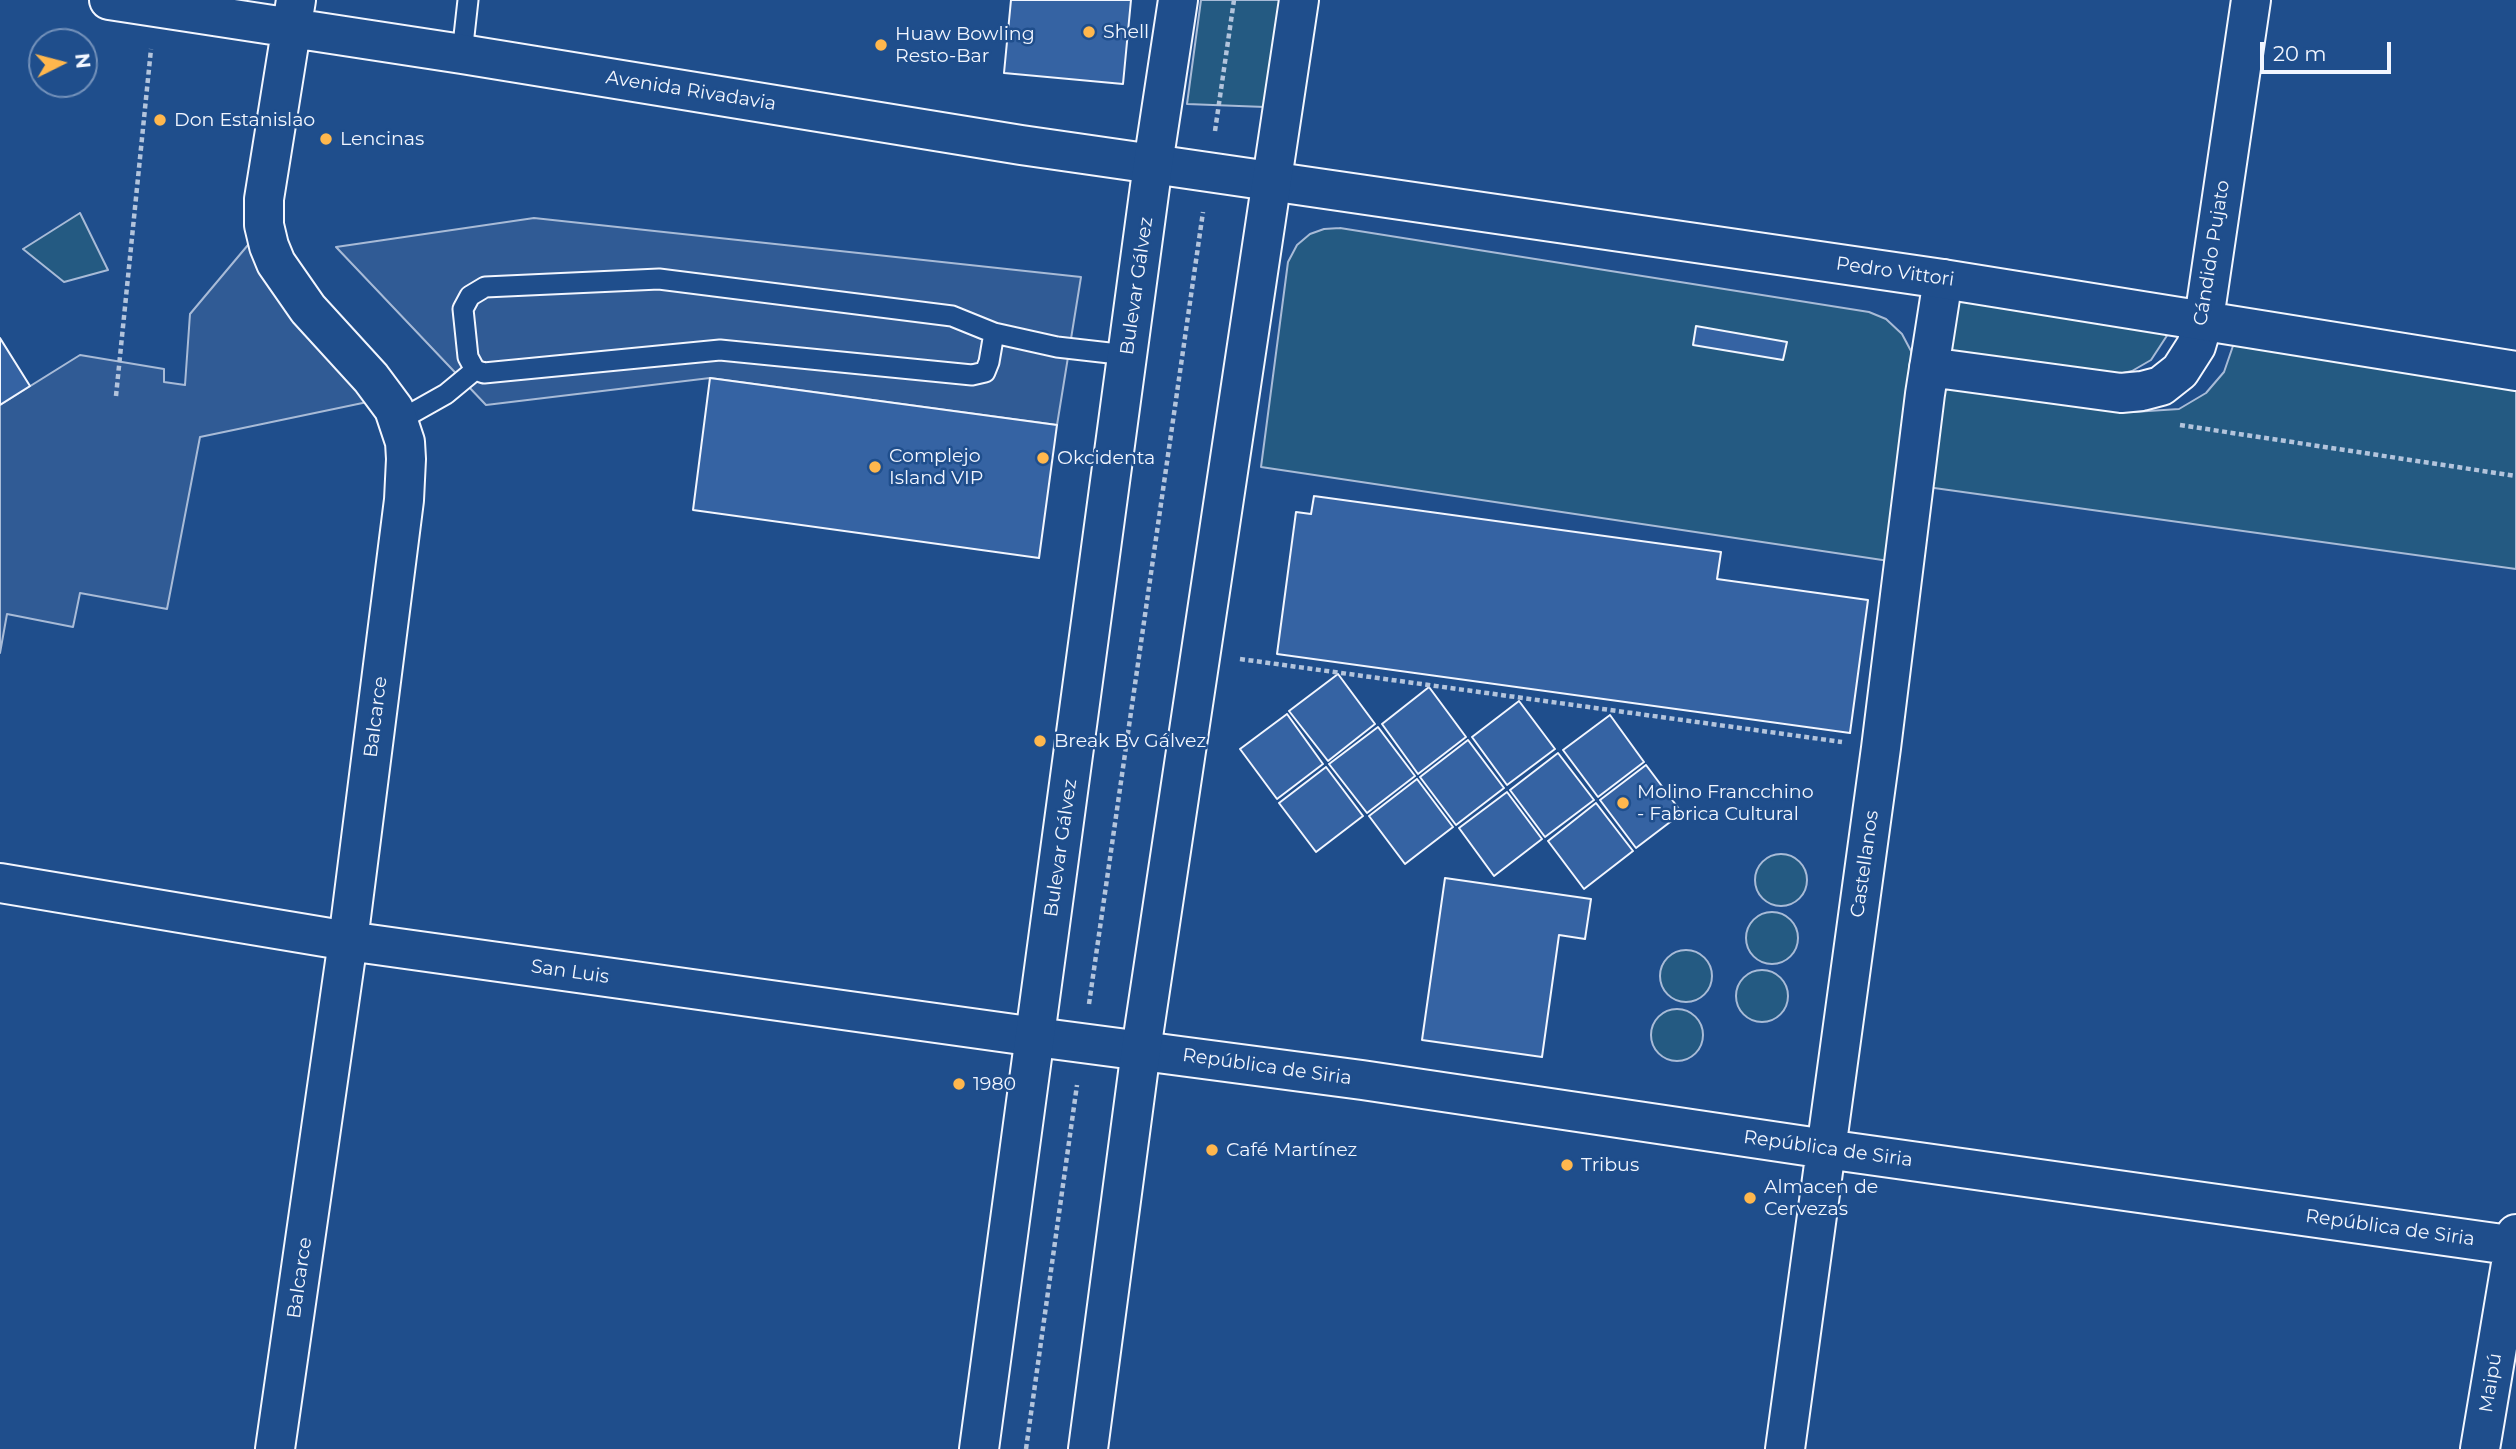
<!DOCTYPE html>
<meta charset="utf-8">
<style>
body{margin:0}
#map{position:relative;width:2516px;height:1449px;overflow:hidden;background:#1f4e8c;font-family:Montserrat,sans-serif}
canvas{display:block}
.north{position:absolute;left:28px;top:28px;width:70px;height:70px;box-sizing:border-box;background:#1f4e8c;border:2px solid #7391ba;border-radius:50%;rotate:84deg;font-size:19px;font-weight:700;line-height:28px;text-align:center;color:#f2f6ff}
.north::after{content:'';display:block;margin:auto;width:24px;height:32px;background:#ffb74d;clip-path:polygon(50% 0,100% 100%,50% 72%,0 100%)}
.scale{position:absolute;left:2260px;top:42px;width:131px;height:32px;box-sizing:border-box;border:4px solid #f2f6ff;border-top:0;padding-left:9px;font-size:21px;line-height:24px;white-space:nowrap;color:#f2f6ff;-webkit-text-stroke:5px #1f4e8c;paint-order:stroke}
</style>
<div id="map">
<canvas width="2516" height="1449"></canvas>
<div class="north">N</div>
<div class="scale">20 m</div>
</div>
<script>
const context = document.querySelector('canvas').getContext('2d');
context.lineJoin = 'round';
function fillPath(path, color) {
  context.fillStyle = color;
  context.fill(path, 'evenodd');
}
function poly(rows) {
  const path = new Path2D();
  for (const r of rows) {
    if (r.length === 3) {
      path.moveTo(r[0] + r[2], r[1]);
      path.arc(r[0], r[1], r[2], 0, 2 * Math.PI);
      continue;
    }
    path.moveTo(r[0], r[1]);
    for (let i = 2; i < r.length; i += 2) path.lineTo(r[i], r[i + 1]);
  }
  return path;
}
function strokePath(path, color, width, dash) {
  context.strokeStyle = color;
  context.lineWidth = width;
  context.lineCap = dash ? 'butt' : 'round';
  context.setLineDash(dash || []);
  context.stroke(path);
}
function label(font, color, halo, rows, align = 'center') {
  context.font = font + ' Montserrat,sans-serif';
  context.lineWidth = 5;
  context.setLineDash([]);
  context.textBaseline = 'middle';
  context.strokeStyle = halo;
  context.fillStyle = color;
  for (const [text, x, y, turn = 0] of rows) {
    context.save();
    context.translate(x, y);
    context.rotate((+turn || 0) * Math.PI / 180);
    context.textAlign = isNaN(turn) ? turn : align;
    if (halo) context.strokeText(text, 0, 0);
    context.fillText(text, 0, 0);
    context.restore();
  }
}
const green = poly([
 [1201,0,1281,0,1265,107,1187,104,1201,0],
 [80,213,108,270,64,282,23,249,80,213],
 [1340,228,1869,312,1886,319,1902,334,1911,351,1913,370,1889,561,1261,467,1288,262,1297,245,1310,234,1324,229,1340,228],
 [1954,298,2170,331,2151,360,2132,371,2105,377,1946,356,1954,298],
 [2234,343,2516,389,2516,569,1927,487,1942,385,2133,412,2179,409,2206,393,2224,372,2234,343],
 [1781,880,26],
 [1772,938,26],
 [1686,976,26],
 [1762,996,26],
 [1677,1035,26]
]);
const parking = poly([
 [534,218,1081,277,1057,425,710,378,486,405,336,247,534,218],
 [253,239,377,400,200,437,167,609,80,593,73,627,7,614,0,653,0,405,80,355,164,369,164,382,185,385,190,314,253,239]
]);
const building = poly([
 [1011,0,1131,0,1123,84,1004,73,1011,0],
 [1696,326,1787,342,1783,360,1693,345,1696,326],
 [0,338,30,386,0,405,0,338],
 [710,378,1057,425,1039,558,693,510,710,378],
 [1314,496,1721,552,1717,579,1868,600,1850,733,1277,654,1296,512,1311,514,1314,496],
 [1338,674,1375,724,1328,761,1289,711,1338,674],
 [1429,687,1466,737,1418,774,1382,724,1429,687],
 [1519,701,1555,749,1507,785,1472,737,1519,701],
 [1287,714,1323,764,1277,799,1240,749,1287,714],
 [1610,715,1644,762,1598,797,1563,750,1610,715],
 [1378,727,1415,776,1367,813,1329,764,1378,727],
 [1468,740,1504,788,1456,825,1420,777,1468,740],
 [1558,753,1594,800,1545,837,1510,790,1558,753],
 [1646,765,1682,813,1636,848,1600,800,1646,765],
 [1326,767,1363,816,1316,852,1279,803,1326,767],
 [1417,779,1453,827,1405,864,1369,816,1417,779],
 [1507,792,1542,839,1494,876,1459,828,1507,792],
 [1596,803,1633,851,1584,889,1548,841,1596,803],
 [1445,878,1591,899,1585,939,1559,935,1542,1057,1422,1040,1445,878]
]);
const path = poly([
 [1215,131,1234,0],
 [116,396,151,49],
 [2180,425,2516,476],
 [1240,659,1842,742],
 [1089,1004,1203,212],
 [1026,1449,1077,1085]
]);
const service = poly([
 [462,54,468,0],
 [994,333,989,362,985,372,972,375,720,350,484,373,475,370,468,357,463,309,470,296,485,287,659,279,952,316,994,333,1057,347,1127,355],
 [398,421,446,394,475,370]
]);
const minor = poly([
 [109,0,462,54,1021,145,1153,164],
 [1929,367,2121,393,2142,391,2161,386,2180,371,2196,346,2204,319],
 [0,883,348,941,1036,1037,1362,1080,1826,1149,2516,1246],
 [275,1449,348,941,404,500,406,459,405,442,394,409,371,378,308,309,276,263,269,246,264,225,264,199,296,0],
 [1785,1449,1881,748,1925,394,1943,279],
 [2480,1449,2516,1234]
]);
const tertiary = poly([
 [1153,164,1943,279,2516,371],
 [2204,319,2251,0]
]);
const primary = poly([
 [979,1449,1153,164,1178,0],
 [1088,1449,1141,1050,1299,0]
]);
const markers = [
 [1089,32,7,"#ffb74d"],
 [881,45,7,"#ffb74d"],
 [160,120,7,"#ffb74d"],
 [326,139,7,"#ffb74d"],
 [1043,458,7,"#ffb74d"],
 [875,467,7,"#ffb74d"],
 [1040,741,7,"#ffb74d"],
 [1623,803,7,"#ffb74d"],
 [959,1084,7,"#ffb74d"],
 [1212,1150,7,"#ffb74d"],
 [1567,1165,7,"#ffb74d"],
 [1750,1198,7,"#ffb74d"]
];
const poiNames = [
 ["Shell",1103,32],
 ["Huaw Bowling",895,34],
 ["Resto-Bar",895,56],
 ["Don Estanislao",174,120],
 ["Lencinas",340,139],
 ["Complejo",889,456],
 ["Island VIP",889,478],
 ["Okcidenta",1057,458],
 ["Break Bv Gálvez",1054,741],
 ["Molino Francchino",1637,792],
 ["- Fabrica Cultural",1637,814],
 ["1980",973,1084],
 ["Café Martínez",1226,1150],
 ["Tribus",1581,1165],
 ["Almacen de",1764,1187],
 ["Cervezas",1764,1209]
];
const streetNames = [
 ["Avenida Rivadavia",691,91,9],
 ["Cándido Pujato",2212,253,-81],
 ["Pedro Vittori",1895,272,8],
 ["Bulevar Gálvez",1137,286,-82],
 ["Balcarce",376,717,-83],
 ["Bulevar Gálvez",1061,848,-82],
 ["Castellanos",1865,864,-82],
 ["San Luis",570,972,8],
 ["República de Siria",1267,1067,8],
 ["República de Siria",1828,1149,8],
 ["República de Siria",2390,1228,8],
 ["Balcarce",300,1278,-82],
 ["Maipú",2491,1383,-81]
];
fillPath(green, '#245a82');
strokePath(green, '#a8bbd7', 2);
fillPath(parking, '#305b95');
strokePath(parking, '#a8bbd7', 2);
fillPath(building, '#3563a3');
strokePath(building, '#f2f6ff', 2);
strokePath(service, '#f2f6ff', 23);
strokePath(minor, '#f2f6ff', 42);
strokePath(tertiary, '#f2f6ff', 42);
strokePath(primary, '#f2f6ff', 42);
strokePath(path, '#b3c4dc', 4.5, [5, 3.5]);
strokePath(service, '#1f4e8c', 19);
strokePath(minor, '#1f4e8c', 38);
strokePath(tertiary, '#1f4e8c', 38);
strokePath(primary, '#1f4e8c', 38);
for (const [x, y, r, color] of markers) {
  const dot = new Path2D();
  dot.arc(x, y, r, 0, 2 * Math.PI);
  context.fillStyle = color;
  context.fill(dot);
  strokePath(dot, '#1f4e8c', 2.5);
}
label('19px', '#f2f6ff', '#1f4e8c', poiNames, 'left');
label('19px', '#f2f6ff', '#1f4e8c', streetNames);
</script>
